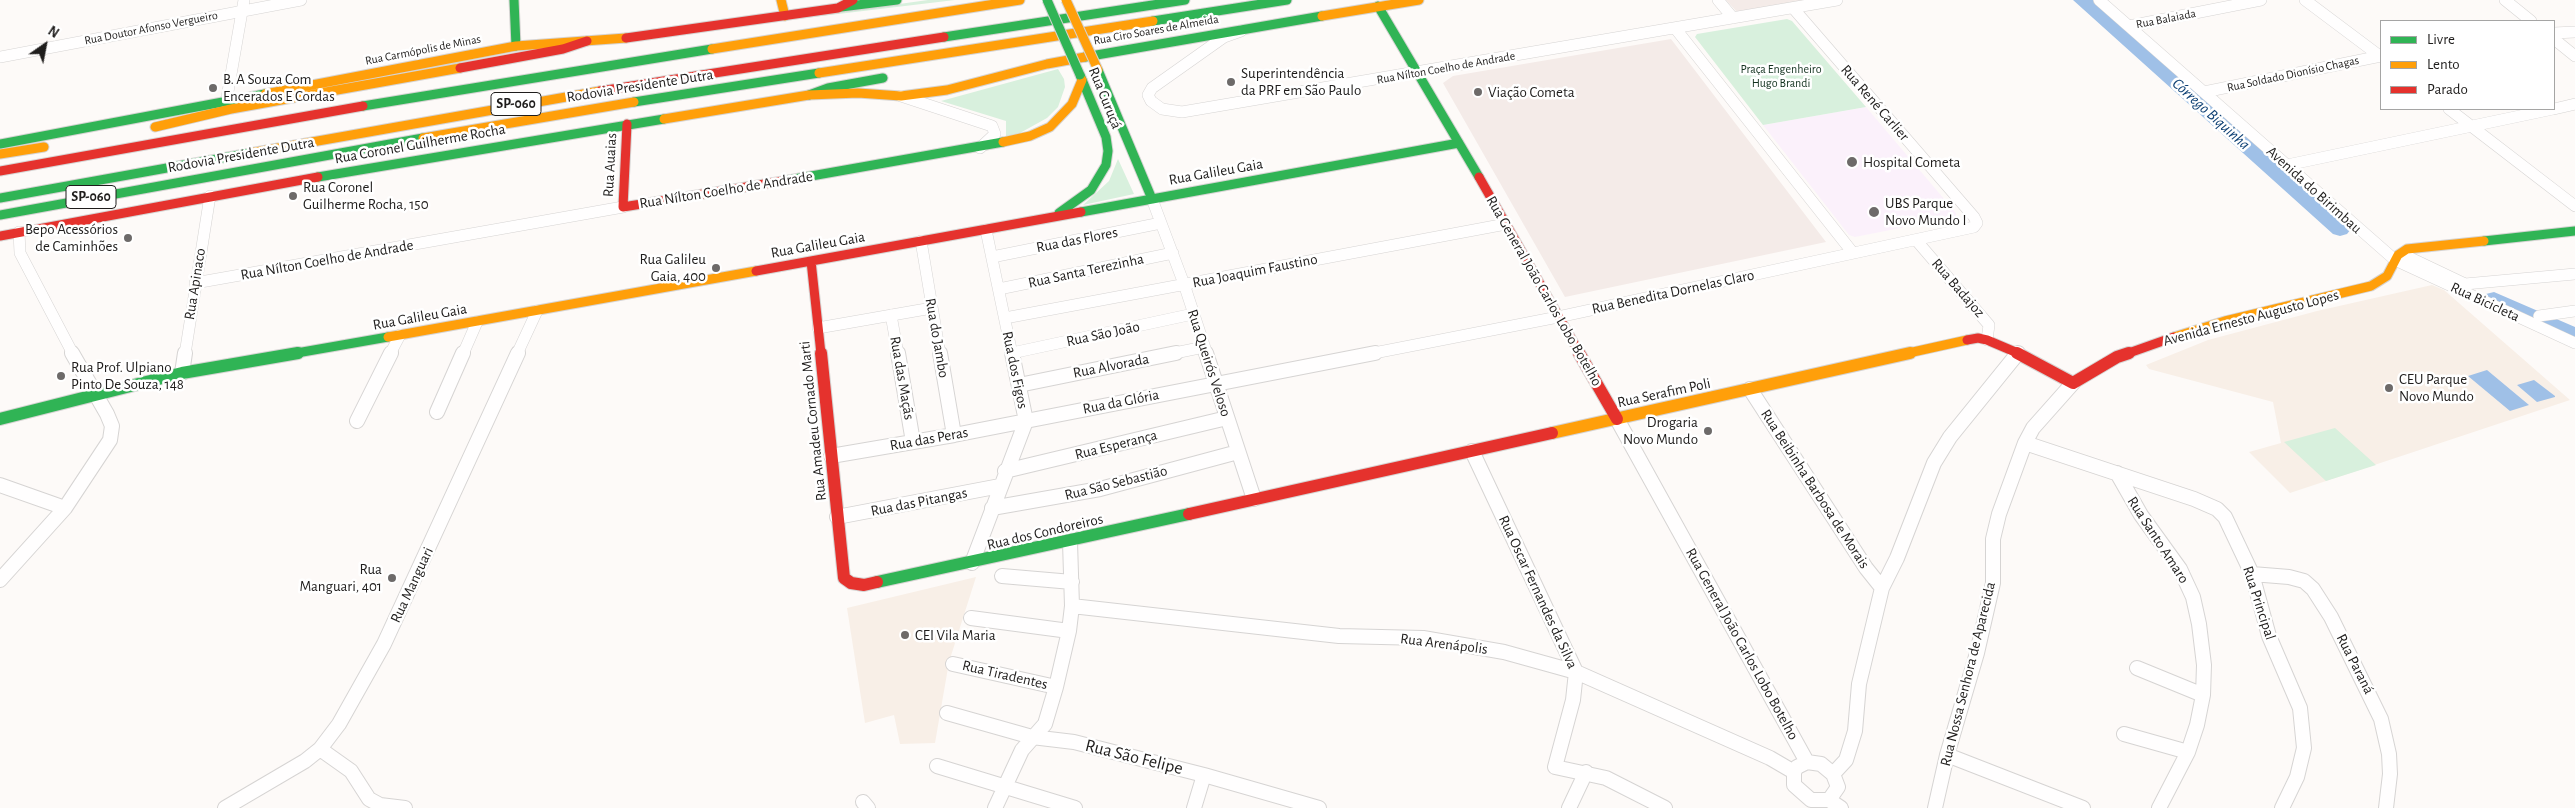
<!DOCTYPE html>
<meta charset="utf-8">
<style>
body{margin:0}
#map{position:relative;width:2575px;height:808px;overflow:hidden;background:#fdfaf8;font-family:"Alegreya Sans",sans-serif}
canvas{display:block}
.legend{position:absolute;left:2380px;top:20px;width:175px;height:90px;box-sizing:border-box;background:#fff;border:1px solid #a5a5a4;margin:0;padding:6px 9px;list-style:none;font-size:15px;color:#1f1d1c}
.legend li{display:flex;align-items:center;gap:10px;height:25px}
.legend b{width:25px;border:1px solid #a5a5a4}
.north{position:absolute;left:20px;top:20px;width:50px;height:50px;-webkit-text-stroke:4px #fff;paint-order:stroke;rotate:33deg;font-size:14px;font-weight:700;line-height:20px;text-align:center;color:#1f1d1c}
.north::after{content:'';display:block;margin:auto;width:18px;height:22px;background:#1f1d1c;clip-path:polygon(50% 0,100% 100%,50% 72%,0 100%)}
</style>
<div id="map">
<canvas width="2575" height="808"></canvas>
<ul class="legend">
<li><b style="height:6px;background:#30b455"></b>Livre</li>
<li><b style="height:6px;background:#ff9f0a"></b>Lento</li>
<li><b style="height:6px;background:#e5322d"></b>Parado</li>
</ul>
<div class="north">N</div>
</div>
<script>
const context = document.querySelector('canvas').getContext('2d');
context.lineJoin = 'round';
function fillPath(path, color) {
  context.fillStyle = color;
  context.fill(path, 'evenodd');
}
function poly(rows) {
  const path = new Path2D();
  for (const r of rows) {
    path.moveTo(r[0], r[1]);
    for (let i = 2; i < r.length; i += 2) path.lineTo(r[i], r[i + 1]);
  }
  return path;
}
function strokePath(path, color, width, dash) {
  context.strokeStyle = color;
  context.lineWidth = width;
  context.lineCap = dash ? 'butt' : 'round';
  context.setLineDash(dash || []);
  context.stroke(path);
}
function label(font, color, halo, rows, align = 'center') {
  context.font = font + ' "Alegreya Sans",sans-serif';
  context.lineWidth = 5;
  context.setLineDash([]);
  context.textBaseline = 'middle';
  context.strokeStyle = halo;
  context.fillStyle = color;
  for (const [text, x, y, turn = 0] of rows) {
    context.save();
    context.translate(x, y);
    context.rotate((+turn || 0) * Math.PI / 180);
    context.textAlign = isNaN(turn) ? turn : align;
    if (halo) context.strokeText(text, 0, 0);
    context.fillText(text, 0, 0);
    context.restore();
  }
}
const built = poly([
 [1726,0,1806,0,1737,12],
 [1671,39,1826,242,1565,297,1443,83,1453,76]
]);
const education = poly([
 [2432,285,2444,290,2570,400,2290,493,2249,452,2281,443,2273,402,2149,369,2146,365,2208,340,2317,311],
 [976,577,949,662,935,743,900,744,894,715,865,723,847,608]
]);
const medical = poly([
 [1866,107,1956,213,1956,217,1855,237,1849,235,1763,125]
]);
const green = poly([
 [928,0,955,0,788,20,863,9],
 [1787,19,1792,21,1866,107,1763,125,1695,37,1697,34],
 [1058,69,1064,79,1065,87,1058,107,1047,118,1020,133,1006,138,1006,121,941,101],
 [1118,159,1134,194,1083,205,1109,181],
 [2335,428,2376,465,2326,481,2284,442]
]);
const water = poly([
 [2487,370,2529,405,2510,411,2468,376],
 [2534,380,2555,396,2555,397,2537,402,2517,385]
]);
const river = poly([
 [2073,0,2093,0,2347,224,2351,229,2347,234,2340,236,2333,234,2073,0],
 [2494,292,2575,327,2575,344,2486,306,2483,300,2486,294,2494,292]
]);
const streetFar1 = poly([
 [1718,0,1733,18],
 [2099,0,2395,260,2575,343],
 [2305,0,2381,57],
 [2505,0,2531,21],
 [2129,26,2261,0],
 [1675,28,1853,253],
 [1241,31,1224,37,1152,88,1148,95,1151,101,1162,109,1182,112,1837,0],
 [2554,33,2575,32],
 [2554,39,2575,56],
 [0,57,301,0],
 [2204,92,2381,56],
 [901,96,992,126,995,134,980,148],
 [226,103,244,0],
 [2449,109,2575,206],
 [2554,109,2575,104],
 [2287,165,2553,109],
 [1152,199,1184,284,1207,354],
 [986,230,1012,354],
 [19,232,20,253,73,354],
 [1916,240,1989,325,1987,340],
 [921,241,940,354],
 [2404,255,2465,284,2575,274],
 [992,257,1161,223],
 [195,283,623,207],
 [999,289,1173,253],
 [891,315,898,354],
 [2539,316,2575,311],
 [1005,318,1506,224],
 [818,328,932,308],
 [1012,353,1193,314],
 [185,354,210,196],
 [390,354,400,335],
 [463,354,477,322],
 [517,354,537,311],
 [1170,354,1204,347],
 [1369,354,1558,317,1974,227,1977,223,1974,217,1793,8]
]);
const street = poly([
 [898,353,913,442],
 [940,353,954,435],
 [1206,353,1254,499],
 [182,373,185,353],
 [1019,385,1176,353],
 [1750,389,1866,568,1882,588],
 [437,412,463,353],
 [1617,419,1807,762],
 [357,421,391,353],
 [2025,443,2194,499,2217,509,2225,517,2252,574,2269,636,2300,708,2304,748,2297,777,2282,808],
 [1472,451,1576,672,1573,700,1555,767,1606,778,1665,808],
 [831,456,954,435,1375,353],
 [1005,471,1227,418],
 [2117,473,2141,515,2180,569,2193,597,2199,624,2204,665,2203,695,2197,725,2188,752,2159,808],
 [0,485,65,508],
 [992,508,1100,489,1238,452],
 [837,517,1000,486],
 [972,563,1026,421,1012,353],
 [2252,574,2289,577,2304,581,2313,589,2331,617,2381,719,2389,754,2390,774,2386,808],
 [1002,576,1072,582],
 [0,580,65,508,110,440,112,426,107,414,72,353],
 [1072,606,1339,636,1423,638,1504,652,1576,672,1770,758,1794,772],
 [971,618,1069,631],
 [953,664,1056,687],
 [2137,668,2203,695],
 [947,713,1032,737,1074,742,1204,775,1319,808],
 [2124,734,2188,752],
 [320,749,351,771,369,799,380,805,405,808],
 [1947,755,2083,808],
 [1807,762,1821,764,1833,774,1838,787,1829,800,1811,800,1794,785,1794,772,1797,767,1807,762],
 [937,766,1075,808],
 [1833,774,1846,760,1855,731,1859,684,1882,588,1897,558,1934,463,1950,437,2018,353],
 [1829,800,1841,808],
 [863,802,868,808],
 [225,808,305,761,320,749,339,724,384,644,518,353],
 [995,808,1022,750,1045,724,1056,687,1069,631,1072,606,1070,542],
 [1194,808,1204,775],
 [1569,808,1586,772],
 [1935,808,1947,755,1977,653,1993,583,1993,539,1999,514,2025,443,2033,428,2073,383]
]);
const fastFar1 = poly([
 [514,0,516,46],
 [1378,6,1479,177],
 [841,7,897,0],
 [1153,21,1287,0],
 [944,37,1185,0],
 [1085,57,1322,16],
 [1098,70,1152,199],
 [809,95,828,88,883,78],
 [634,102,819,73],
 [363,106,712,49],
 [0,144,265,94],
 [318,177,664,119],
 [783,181,1003,142],
 [0,198,250,153],
 [1081,212,1459,143],
 [1059,213,1091,190,1106,165,1108,151,1106,137,1080,75],
 [0,215,423,138],
 [2484,241,2575,231],
 [291,354,388,337]
]);
const fast = poly([
 [0,419,182,373,298,353],
 [877,582,1189,514]
]);
const slowFar1 = poly([
 [781,0,785,16],
 [1322,16,1419,0],
 [712,49,1020,0],
 [819,73,1153,21],
 [265,94,516,46,626,38],
 [664,119,809,95,858,93,901,96,947,90,1047,64,1085,57],
 [155,127,231,109,460,68],
 [423,138,634,102],
 [1003,142,1030,136,1050,127,1072,104,1082,80],
 [250,153,600,91],
 [0,154,44,147],
 [388,337,756,271],
 [2174,337,2225,321,2371,286,2387,276,2398,255,2407,249,2484,241],
 [1904,354,1967,340]
]);
const slow = poly([
 [1552,433,1910,353]
]);
const jamFar1 = poly([
 [626,38,838,8,853,0],
 [460,68,563,49,587,41],
 [600,91,944,37],
 [627,124,623,207,783,181],
 [0,171,363,106],
 [1479,177,1580,354],
 [0,236,318,177],
 [811,261,821,354],
 [756,271,1081,212],
 [1967,340,1978,338,1987,340,2020,354],
 [2126,354,2174,337]
]);
const jam = poly([
 [821,353,844,578,851,583,864,585,877,582],
 [1579,353,1617,419],
 [2017,353,2073,383,2117,357,2129,353],
 [1189,514,1552,433]
]);
const fastBridge = poly([
 [1047,0,1080,75]
]);
const slowBridge = poly([
 [1066,0,1098,70]
]);
const markers = [
 [1231,82,5,"#6d6a69"],
 [213,88,5,"#6d6a69"],
 [1478,92,5,"#6d6a69"],
 [1852,162,6,"#6d6a69"],
 [293,196,5,"#6d6a69"],
 [1874,212,6,"#6d6a69"],
 [128,238,5,"#6d6a69"],
 [716,268,5,"#6d6a69"],
 [61,376,5,"#6d6a69"],
 [2389,388,5,"#6d6a69"],
 [1708,431,5,"#6d6a69"],
 [392,578,5,"#6d6a69"],
 [905,635,5,"#6d6a69"]
];
const farStreetnames = [
 ["Rua Balaiada",2166,19,-11],
 ["Rua Doutor Afonso Vergueiro",151,28,-11],
 ["Rua Ciro Soares de Almeida",1156,30,-10],
 ["Rua Carmópolis de Minas",423,50,-11],
 ["Rua Nílton Coelho de Andrade",1446,68,-10],
 ["Rua Soldado Dionísio Chagas",2293,74,-12]
];
const farParknames = [
 ["Praça Engenheiro",1781,69],
 ["Hugo Brandi",1781,83]
];
const shields = [
 [516,104,50],
 [91,197,50]
];
const shieldNames = [
 ["SP-060",516,104],
 ["SP-060",91,197]
];
const poiNames = [
 ["Superintendência",1241,73],
 ["da PRF em São Paulo",1241,90],
 ["B. A Souza Com",223,79],
 ["Encerados E Cordas",223,96],
 ["Viação Cometa",1488,92],
 ["Hospital Cometa",1863,162],
 ["Rua Coronel",303,187],
 ["Guilherme Rocha, 150",303,204],
 ["UBS Parque",1885,203],
 ["Novo Mundo I",1885,220],
 ["Bepo Acessórios",118,229,"right"],
 ["de Caminhões",118,246,"right"],
 ["Rua Galileu",706,259,"right"],
 ["Gaia, 400",706,276,"right"],
 ["Rua Prof. Ulpiano",71,367],
 ["Pinto De Souza, 148",71,384],
 ["CEU Parque",2399,379],
 ["Novo Mundo",2399,396],
 ["Drogaria",1698,422,"right"],
 ["Novo Mundo",1698,439,"right"],
 ["Rua",382,569,"right"],
 ["Manguari, 401",382,586,"right"],
 ["CEI Vila Maria",915,635]
];
const streetNames = [
 ["Rodovia Presidente Dutra",640,86,-9],
 ["Rua Curuçá",1105,98,68],
 ["Rua René Carlier",1875,103,49],
 ["Rua Coronel Guilherme Rocha",420,144,-10],
 ["Rodovia Presidente Dutra",241,155,-10],
 ["Rua Auaias",610,165,-87],
 ["Rua Galileu Gaia",1216,172,-10],
 ["Rua Nílton Coelho de Andrade",726,190,-9],
 ["Avenida do Birimbau",2314,190,42],
 ["Rua das Flores",1077,240,-11],
 ["Rua Galileu Gaia",818,245,-10],
 ["Rua Nílton Coelho de Andrade",327,260,-10],
 ["Rua Santa Terezinha",1086,271,-12],
 ["Rua Joaquim Faustino",1255,271,-11],
 ["Rua Apinaco",195,284,-81],
 ["Rua Badajoz",1958,288,49],
 ["Rua General João Carlos Lobo Botelho",1544,291,60],
 ["Rua Benedita Dornelas Claro",1673,292,-12],
 ["Rua Bicicleta",2485,302,25],
 ["Rua Galileu Gaia",420,317,-10],
 ["Avenida Ernesto Augusto Lopes",2251,318,-15],
 ["Rua São João",1103,334,-12],
 ["Rua do Jambo",937,338,80],
 ["Rua Queirós Veloso",1209,363,72],
 ["Rua Alvorada",1111,366,-11],
 ["Rua dos Figos",1015,370,78],
 ["Rua das Maçãs",902,378,80],
 ["Rua Serafim Poli",1664,393,-12],
 ["Rua da Glória",1121,402,-11],
 ["Rua Amadeu Cornado Marti",813,421,-96],
 ["Rua das Peras",929,439,-10],
 ["Rua Esperança",1116,445,-14],
 ["Rua São Sebastião",1116,483,-14],
 ["Rua Beibinha Barbosa de Morais",1815,489,57],
 ["Rua das Pitangas",919,502,-11],
 ["Rua dos Condoreiros",1045,532,-13],
 ["Rua Santo Amaro",2158,540,57],
 ["Rua Manguari",412,585,-65],
 ["Rua Oscar Fernandes da Silva",1538,592,65],
 ["Rua Principal",2259,603,72],
 ["Rua Arenápolis",1444,644,7],
 ["Rua General João Carlos Lobo Botelho",1742,644,61],
 ["Rua Paraná",2355,664,63],
 ["Rua Nossa Senhora de Aparecida",1968,674,-76],
 ["Rua Tiradentes",1005,675,13]
];
const waterNames = [
 ["Córrego Biquinha",2211,114,42]
];
const nearStreetnames = [
 ["Rua São Felipe",1134,757,14]
];
fillPath(built, '#f4ebe8');
fillPath(education, '#f8efe7');
fillPath(medical, '#fbf1fb');
fillPath(green, '#d8f0dd');
fillPath(water, '#9fc0e7');
fillPath(river, '#9fc0e7');
strokePath(streetFar1, '#d6d4d3', 12);
strokePath(street, '#d6d4d3', 16);
strokePath(fastFar1, '#d6d4d3', 11);
strokePath(fast, '#d6d4d3', 14);
strokePath(slowFar1, '#d6d4d3', 11);
strokePath(slow, '#d6d4d3', 14);
strokePath(jamFar1, '#d6d4d3', 11);
strokePath(jam, '#d6d4d3', 14);
strokePath(streetFar1, '#fffefe', 11);
strokePath(street, '#fffefe', 14);
strokePath(fastFar1, '#30b455', 9);
strokePath(fast, '#30b455', 12);
strokePath(slowFar1, '#ff9f0a', 9);
strokePath(slow, '#ff9f0a', 12);
strokePath(jamFar1, '#e5322d', 9);
strokePath(jam, '#e5322d', 12);
strokePath(fastBridge, '#d6d4d3', 11, []);
strokePath(slowBridge, '#d6d4d3', 11, []);
strokePath(fastBridge, '#30b455', 9);
strokePath(slowBridge, '#ff9f0a', 9);
for (const [x, y, r, color] of markers) {
  const dot = new Path2D();
  dot.arc(x, y, r, 0, 2 * Math.PI);
  context.fillStyle = color;
  context.fill(dot);
  strokePath(dot, '#fff', 2);
}
label('12px', '#1f1d1c', '#fff', farStreetnames);
label('12px', '#143320', '#fff', farParknames);
for (const [x, y, w] of shields) {
  const box = new Path2D();
  box.roundRect(x - w / 2, y - 11.5, w, 23, 4);
  context.fillStyle = '#fff';
  context.fill(box);
  strokePath(box, '#1f1d1c', 1);
}
label('bold 14px', '#1f1d1c', null, shieldNames);
label('15px', '#1f1d1c', '#fff', poiNames, 'left');
label('15px', '#1f1d1c', '#fff', streetNames);
label('italic 16px', '#0e4074', '#fff', waterNames);
label('18px', '#1f1d1c', '#fff', nearStreetnames);
</script>
